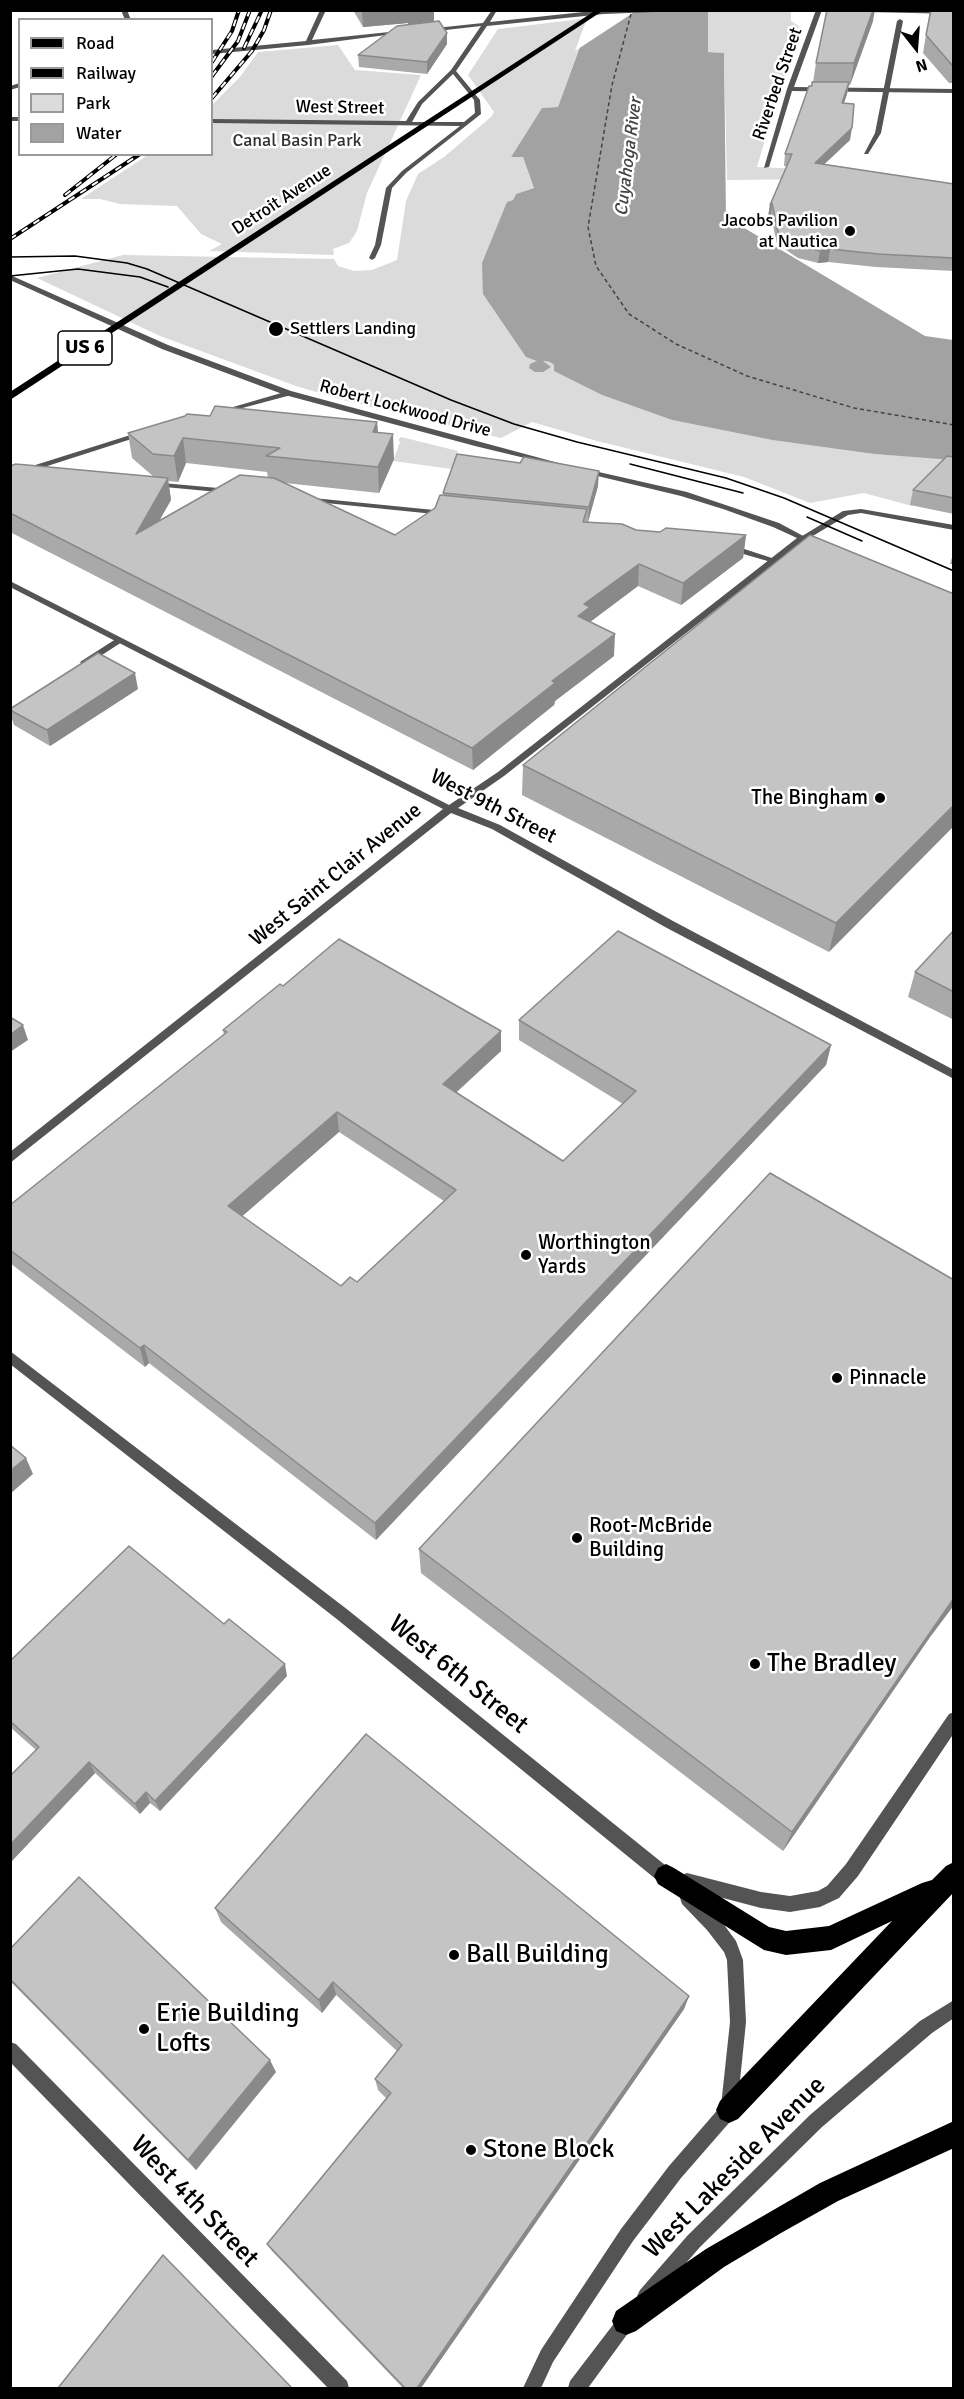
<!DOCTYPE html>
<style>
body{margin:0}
#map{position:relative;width:964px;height:2399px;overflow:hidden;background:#fff;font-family:Signika,sans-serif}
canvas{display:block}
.frame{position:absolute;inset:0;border:12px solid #000;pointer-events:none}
.legend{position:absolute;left:18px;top:18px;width:195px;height:138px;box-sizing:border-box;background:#fff;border:2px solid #999;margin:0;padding:8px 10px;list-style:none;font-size:18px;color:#000}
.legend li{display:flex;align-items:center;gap:12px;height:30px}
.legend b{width:30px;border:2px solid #999}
.north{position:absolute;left:886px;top:18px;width:60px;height:60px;-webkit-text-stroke:4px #fff;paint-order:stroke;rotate:163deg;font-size:16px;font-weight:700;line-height:24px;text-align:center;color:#000}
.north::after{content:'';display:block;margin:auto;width:21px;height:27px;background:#000;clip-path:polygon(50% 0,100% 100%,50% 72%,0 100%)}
</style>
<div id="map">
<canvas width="964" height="2399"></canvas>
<div class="frame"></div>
<ul class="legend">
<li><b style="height:8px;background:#000"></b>Road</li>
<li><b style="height:8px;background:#000"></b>Railway</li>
<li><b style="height:16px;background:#dbdbdb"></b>Park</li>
<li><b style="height:16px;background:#a2a2a2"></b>Water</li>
</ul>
<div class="north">N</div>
</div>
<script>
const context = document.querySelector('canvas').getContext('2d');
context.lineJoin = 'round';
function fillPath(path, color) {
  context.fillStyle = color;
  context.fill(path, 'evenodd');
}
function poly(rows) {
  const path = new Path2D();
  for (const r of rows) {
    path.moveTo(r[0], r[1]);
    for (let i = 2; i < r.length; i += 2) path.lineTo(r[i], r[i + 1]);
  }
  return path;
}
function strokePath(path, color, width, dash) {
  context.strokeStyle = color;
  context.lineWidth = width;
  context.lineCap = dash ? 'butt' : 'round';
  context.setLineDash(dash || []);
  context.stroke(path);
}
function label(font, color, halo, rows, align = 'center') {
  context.font = font + ' Signika,sans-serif';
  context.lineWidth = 5;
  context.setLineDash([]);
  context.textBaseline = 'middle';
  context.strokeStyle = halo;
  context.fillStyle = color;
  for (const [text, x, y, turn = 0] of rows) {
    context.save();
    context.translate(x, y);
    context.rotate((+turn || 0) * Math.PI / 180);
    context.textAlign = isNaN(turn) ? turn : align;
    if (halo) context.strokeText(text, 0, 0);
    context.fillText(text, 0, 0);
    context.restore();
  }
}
const green = poly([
 [708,11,791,11,791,21,799,26,757,167,824,170,830,179,727,180,724,53,708,52],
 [590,18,558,107,542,108,511,157,523,157,534,188,516,194,513,200,507,202,499,226,537,361,550,362,554,365,555,371,602,395,672,420,772,440,874,454,947,459,914,504,912,506,864,493,810,503,744,477,597,441,532,422,501,438,343,400,296,386,160,336,37,278,123,255,334,259,338,266,354,271,372,270,397,260,406,201,418,174,444,157,491,117,494,112,468,75,498,29],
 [338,45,355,70,421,75,367,193,357,231,349,243,333,249,334,255,209,251,222,244,201,234,177,206,120,204,100,199,81,199,148,155,212,154,212,105,240,77,258,52],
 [401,437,458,451,452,469,393,461,400,442,398,440]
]);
const water = poly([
 [593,11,708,11,708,52,724,53,726,217,925,336,953,340,953,460,874,454,772,440,672,420,602,395,554,371,554,365,550,362,543,361,551,367,543,372,535,372,529,368,530,364,537,361,526,357,483,294,482,263,507,202,513,200,516,194,534,188,523,157,511,157,542,108,558,107]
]);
const pier = poly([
 [590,10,636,11,575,51]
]);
const ferry = poly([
 [631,14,612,85,588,227,596,266,629,314,676,344,747,376,854,408,954,425]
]);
const pedestrian = poly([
 [900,19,903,21,881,133,868,154,864,154,875,133,897,21,900,19]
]);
const minor = poly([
 [320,10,326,10,312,40,399,31,402,33,308,45,212,54,212,50,306,41,320,10],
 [492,10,497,10,490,22,602,10,707,10,604,14,487,26,456,71,480,100,481,114,406,173,392,188,381,245,375,258,372,260,369,258,375,245,386,188,402,171,460,126,212,123,212,119,406,121,418,102,451,70,481,26,428,32,426,29,483,23,492,10],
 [453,74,474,100,475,113,464,122,412,122,422,104,453,74],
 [816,10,822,10,794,87,954,89,954,93,792,91,769,167,764,168,787,89,816,10],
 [866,10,954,10,954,14,868,12,866,10],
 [10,117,20,117,20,121,10,121,10,117],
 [288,391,291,391,291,395,220,414,216,412,288,391],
 [140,432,147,434,10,478,10,473,140,432],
 [151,482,229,489,233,491,229,493,154,486,151,486,151,482],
 [303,497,444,511,448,513,444,515,306,501,303,501,303,497],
 [861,509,954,525,954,530,861,513,848,515,806,540,799,538,843,511,861,509],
 [726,545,732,545,778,560,771,562,726,549,726,545],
 [119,637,123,640,122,642,88,664,82,664,80,662,119,637],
 [954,1712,954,1733,858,1876,839,1898,820,1907,790,1912,761,1908,681,1887,679,1881,681,1875,687,1873,761,1892,790,1896,818,1891,827,1886,846,1864,949,1714,954,1712],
 [10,2042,16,2044,347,2381,349,2388,328,2388,10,2062,10,2042]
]);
const tertiary = poly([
 [121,10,127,10,131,20,125,20,121,10],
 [20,83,20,87,10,90,10,86,20,83],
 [10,275,168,345,291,391,566,465,562,467,475,446,285,395,162,349,10,280,10,275],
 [581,468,687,492,779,523,807,538,504,776,458,808,500,825,673,921,954,1070,954,1079,665,927,492,829,451,813,10,1163,10,1152,443,809,10,587,10,581,449,805,498,772,797,538,773,527,723,509,681,496,581,472,581,468],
 [10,1351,348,1610,675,1873,677,1879,675,1885,669,1887,663,1885,338,1620,10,1364,10,1351],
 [688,1890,694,1892,719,1918,736,1941,743,1960,746,2022,737,2110,735,2116,681,2178,633,2241,553,2362,541,2388,523,2388,541,2350,621,2229,669,2166,721,2106,730,2022,727,1960,724,1952,707,1930,682,1904,680,1898,682,1892,688,1890],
 [954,2000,954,2018,932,2033,822,2127,700,2247,652,2302,646,2305,640,2302,637,2296,640,2290,688,2235,810,2115,920,2021,954,2000],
 [628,2310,634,2313,637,2319,634,2325,588,2388,568,2388,570,2381,622,2313,628,2310]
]);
const primary = poly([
 [596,10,604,10,10,400,10,392,596,10]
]);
const motorway = poly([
 [954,1862,954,1892,738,2119,729,2123,720,2119,716,2110,720,2101,892,1921,831,1950,786,1955,764,1950,658,1884,654,1876,658,1868,666,1864,674,1868,769,1927,786,1931,829,1926,922,1883,932,1880,946,1866,954,1862],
 [954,2121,954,2148,838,2201,781,2233,724,2267,636,2331,626,2335,616,2331,612,2321,616,2311,706,2249,820,2183,954,2121]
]);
const tram = poly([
 [10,257,75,256,127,263,147,269,451,400,514,424,577,442,726,478,784,498,954,571],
 [10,276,78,269,140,277,168,287],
 [630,464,743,493],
 [807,517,862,541]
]);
const rail = poly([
 [244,48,262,10],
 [212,62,232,31,239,10],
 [212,76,238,41,250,10],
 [212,98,252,51,264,30,271,10],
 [65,195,117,154],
 [10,239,140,154]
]);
const wall = poly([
 [353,10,434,10,434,22,447,33,447,44,427,74,359,67,358,55,408,24,408,23,363,27],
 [930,10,954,10,954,83,949,83,923,53],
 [873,21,850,85,849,85,847,94,844,103,850,140,824,164,954,184,954,271,876,267,828,262,818,263,798,258,777,244,771,216,768,217,770,205,787,166,784,166,785,154,813,82,816,63],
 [210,416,377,422,378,432,394,459,379,493,285,483,395,535,435,508,443,495,443,493,598,486,588,522,636,530,660,532,746,535,743,558,681,605,638,586,590,622,614,656,555,701,554,705,473,770,10,532,10,466,154,477,132,458,128,433],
 [186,463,267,472,268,478,159,521,171,500,168,481,178,482],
 [954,457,954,514,910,505,913,490],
 [954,551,954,564,950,564],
 [954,594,829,952,522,795,523,765],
 [138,689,50,746,14,725,10,713,10,709],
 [954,930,954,1020,908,997,915,972],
 [283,986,501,1051,456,1093,563,1161,623,1104,519,1040,519,1020,831,1045,826,1065,376,1540,149,1363,145,1367,10,1263,10,1205,224,1035,223,1030],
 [339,1132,444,1201,357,1282,341,1286,242,1216],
 [954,1280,954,1605,930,1637,783,1851,421,1573,419,1549],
 [10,1661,287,1676,160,1811,150,1803,140,1814,95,1773,10,1863,10,1776,36,1750,10,1727],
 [215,1908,689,1996,684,2009,421,2388,403,2388,272,2251,267,2244,386,2098,378,2090,375,2079,397,2051,336,1995,322,2013,221,1922],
 [10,1949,276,2072,196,2170,10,1981]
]);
const shadedWall = poly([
 [369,10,434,10,434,26,408,28,408,23,363,27,362,11],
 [518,10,535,10,518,12],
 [873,10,875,10,873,21,850,85,854,63],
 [447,33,447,44,427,74,427,62],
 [849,82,847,94,840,114,842,103],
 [852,128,850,140,813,175,815,163],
 [772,203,771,216,768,217,770,205],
 [830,249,828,262,818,263,820,251],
 [377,422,379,447,373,432],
 [393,434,394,459,379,493,378,467],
 [183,438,186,463,178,482,174,456],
 [599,471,598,486,588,522,589,507],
 [168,478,171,500,139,556,136,534],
 [746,535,743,558,681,605,683,583],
 [639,564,638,586,590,622,578,616,584,604],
 [615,634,614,656,555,701,554,705,473,770,472,748,552,681],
 [135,673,138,689,50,746,47,730],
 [954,805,954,826,829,952,836,923],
 [23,1025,28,1040,10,1052,10,1035],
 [501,1031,501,1051,443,1104,443,1084],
 [831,1045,826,1065,376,1540,375,1523],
 [337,1112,339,1132,231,1226,228,1206],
 [144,1345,149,1363,145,1367,140,1348],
 [26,1458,33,1474,10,1494,10,1471],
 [954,1598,954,1605,930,1637,783,1851,792,1832],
 [285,1664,287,1676,160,1811,155,1801],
 [89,1762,95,1773,10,1863,10,1845],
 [146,1792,150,1803,140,1814,135,1804],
 [333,1982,336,1995,322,2013,319,2000],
 [689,1996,684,2009,421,2388,417,2388],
 [270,2060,276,2072,196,2170,188,2160]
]);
const building = poly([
 [827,10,873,10,854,63,816,63,827,10],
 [931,10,954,10,954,65,952,65,926,35,931,10],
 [439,21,447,33,427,62,358,55,397,26,439,21],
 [812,82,849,82,842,103,854,104,852,128,815,163,954,184,954,258,878,254,830,249,820,251,800,245,778,232,772,203,770,205,792,154,785,154,809,86,812,86,812,82],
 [215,406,377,422,373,432,393,434,378,467,266,456,280,448,183,438,174,456,153,454,128,433,185,416,187,414,210,416,215,406],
 [457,454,520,463,524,457,599,471,589,507,443,493,457,454],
 [947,456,954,457,954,498,913,490,947,456],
 [16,464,168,478,136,534,240,475,274,478,395,535,435,508,440,495,587,509,583,522,622,524,636,530,660,532,666,528,746,535,683,583,639,564,584,604,590,607,578,616,615,634,552,681,555,683,472,748,10,513,10,466,16,464],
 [810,535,954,594,954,805,836,923,523,765,810,535],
 [98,653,135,673,47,730,10,710,10,709,98,653],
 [954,930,954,992,915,972,954,930],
 [618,931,831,1045,375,1523,144,1345,140,1348,10,1250,10,1205,227,1032,223,1030,280,984,283,986,339,939,501,1031,443,1084,563,1161,636,1091,519,1020,618,931],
 [337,1112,456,1190,357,1282,350,1277,341,1286,228,1206,337,1112],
 [10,1017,23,1025,10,1035,10,1017],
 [770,1173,954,1280,954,1598,792,1832,419,1549,770,1173],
 [10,1445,26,1458,10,1471,10,1445],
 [129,1546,224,1624,229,1619,285,1664,155,1801,146,1792,135,1804,89,1762,10,1845,10,1776,39,1747,10,1721,10,1661,129,1546],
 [366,1734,689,1996,417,2388,405,2388,267,2244,391,2093,375,2079,402,2045,333,1982,319,2000,215,1908,366,1734],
 [79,1877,270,2060,188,2160,10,1979,10,1949,79,1877],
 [163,2255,292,2388,58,2388,163,2255]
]);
const markers = [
 [850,231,6,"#000"],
 [276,329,8,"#000"],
 [880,798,6,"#000"],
 [526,1255,6,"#000"],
 [837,1378,6,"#000"],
 [577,1538,6,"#000"],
 [755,1664,6,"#000"],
 [454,1955,6,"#000"],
 [144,2029,6,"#000"],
 [471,2150,6,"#000"]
];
const farStreetnames = [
 ["Riverbed Street",778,84,-71],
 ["West Street",340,108,1],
 ["Detroit Avenue",282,200,-33],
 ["Robert Lockwood Drive",405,409,15]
];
const farParknames = [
 ["Canal Basin Park",297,141]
];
const farWaternames = [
 ["Cuyahoga River",629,157,-83]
];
const farPoinames = [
 ["Jacobs Pavilion",838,221],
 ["at Nautica",838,242],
 ["Settlers Landing",290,329,"left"]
];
const shields = [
 [85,348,54]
];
const shieldNames = [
 ["US 6",85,348]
];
const poiNames = [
 ["The Bingham",868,798,"right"],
 ["Worthington",538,1243],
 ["Yards",538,1267],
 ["Pinnacle",849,1378],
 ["Root-McBride",589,1526],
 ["Building",589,1550]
];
const streetNames = [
 ["West 9th Street",493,807,27],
 ["West Saint Clair Avenue",336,875,-39]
];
const nearPoinames = [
 ["The Bradley",767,1664],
 ["Ball Building",466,1955],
 ["Erie Building",156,2014],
 ["Lofts",156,2044],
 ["Stone Block",483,2150]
];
const nearStreetnames = [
 ["West 6th Street",458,1675,39],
 ["West Lakeside Avenue",735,2168,-45],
 ["West 4th Street",194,2202,46]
];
fillPath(green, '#dbdbdb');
fillPath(water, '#a2a2a2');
fillPath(pier, '#fff');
strokePath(ferry, '#434343', 1.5, [4, 3]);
fillPath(pedestrian, '#545454');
fillPath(minor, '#545454');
fillPath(tertiary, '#545454');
fillPath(primary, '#000');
fillPath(motorway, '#000');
strokePath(tram, '#000', 1.5);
strokePath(rail, '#000', 4);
strokePath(rail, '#fff', 2, [7]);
fillPath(wall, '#a9a9a9');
fillPath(shadedWall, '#898989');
fillPath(building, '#c4c4c4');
strokePath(building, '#898989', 1.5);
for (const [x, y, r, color] of markers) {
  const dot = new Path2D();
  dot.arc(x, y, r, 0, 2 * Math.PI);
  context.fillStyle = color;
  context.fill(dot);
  strokePath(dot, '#fff', 2);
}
label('18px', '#000', '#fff', farStreetnames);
label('18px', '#323232', '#fff', farParknames);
label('italic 18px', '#434343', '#fff', farWaternames);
label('18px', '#000', '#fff', farPoinames, 'right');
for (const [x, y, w] of shields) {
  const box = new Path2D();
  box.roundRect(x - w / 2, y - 17, w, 34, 4.5);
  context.fillStyle = '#fff';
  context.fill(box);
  strokePath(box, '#000', 1.5);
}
label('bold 20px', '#000', null, shieldNames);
label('21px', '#000', '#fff', poiNames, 'left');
label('21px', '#000', '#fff', streetNames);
label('26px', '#000', '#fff', nearPoinames, 'left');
label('26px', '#000', '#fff', nearStreetnames);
</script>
